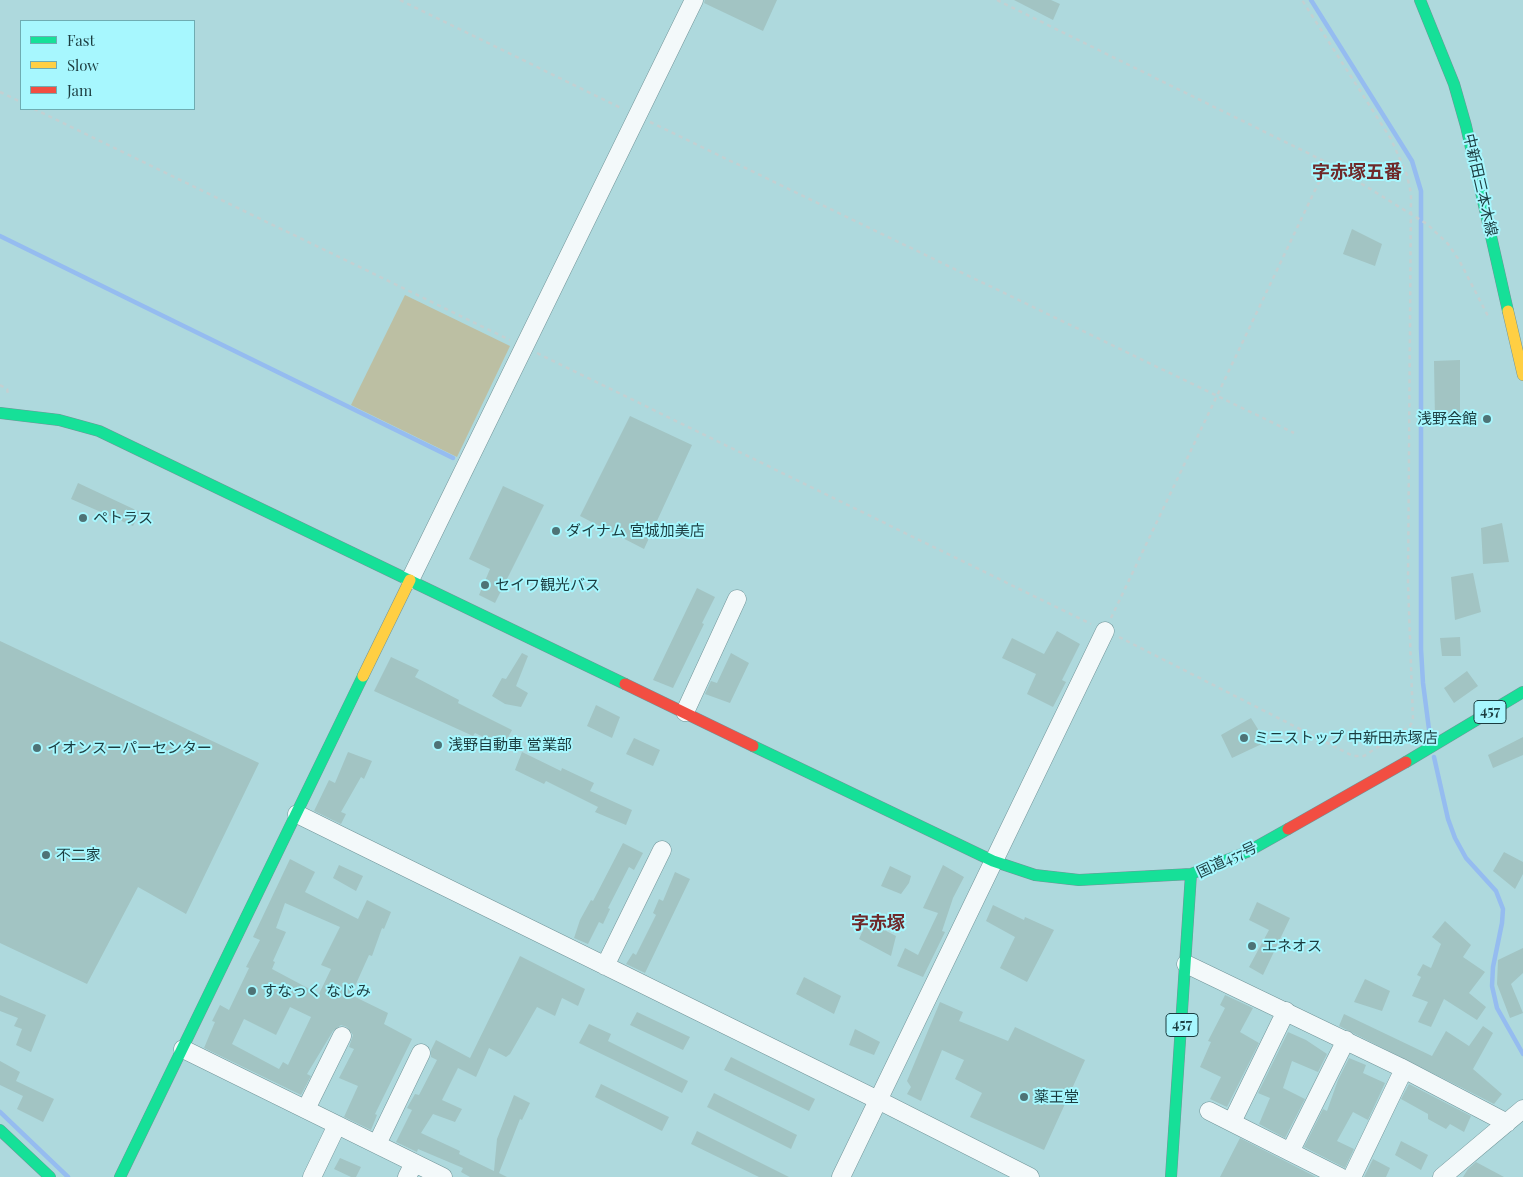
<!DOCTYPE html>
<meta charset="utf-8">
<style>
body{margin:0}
#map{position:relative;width:1523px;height:1177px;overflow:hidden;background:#aed9dd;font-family:"Playfair Display",serif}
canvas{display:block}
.legend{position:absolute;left:20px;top:20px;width:175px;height:90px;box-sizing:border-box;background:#a7f7fe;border:1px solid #6facb2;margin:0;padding:6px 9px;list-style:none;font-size:15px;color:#1b3c3f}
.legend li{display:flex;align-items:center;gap:10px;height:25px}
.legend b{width:25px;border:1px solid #6facb2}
</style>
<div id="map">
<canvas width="1523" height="1177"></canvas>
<ul class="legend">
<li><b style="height:6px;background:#16e098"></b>Fast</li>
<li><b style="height:6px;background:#ffcf43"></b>Slow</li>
<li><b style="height:6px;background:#f24e42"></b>Jam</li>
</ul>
</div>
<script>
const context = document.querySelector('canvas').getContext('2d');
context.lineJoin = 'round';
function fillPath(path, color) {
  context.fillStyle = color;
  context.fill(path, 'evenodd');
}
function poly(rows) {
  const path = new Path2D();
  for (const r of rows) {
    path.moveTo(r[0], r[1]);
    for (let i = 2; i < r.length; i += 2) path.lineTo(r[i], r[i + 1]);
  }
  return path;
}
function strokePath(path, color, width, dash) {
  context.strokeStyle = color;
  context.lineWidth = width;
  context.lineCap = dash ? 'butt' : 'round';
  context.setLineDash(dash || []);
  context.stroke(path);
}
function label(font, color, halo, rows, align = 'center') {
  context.font = font + ' "Playfair Display","Noto Sans JP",serif';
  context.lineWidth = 4;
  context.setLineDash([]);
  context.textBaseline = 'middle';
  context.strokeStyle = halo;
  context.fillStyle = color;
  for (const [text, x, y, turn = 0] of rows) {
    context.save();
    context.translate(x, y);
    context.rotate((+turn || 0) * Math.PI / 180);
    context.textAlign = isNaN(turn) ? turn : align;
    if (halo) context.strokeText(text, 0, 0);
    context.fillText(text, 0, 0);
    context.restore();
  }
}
const green = poly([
 [405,295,510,346,457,457,351,405]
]);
const stream = poly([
 [1311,0,1412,161,1421,191,1421,649,1423,683,1430,737],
 [0,236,453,458],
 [1434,757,1448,819,1455,838,1466,858,1496,891,1503,909,1502,923,1493,967,1492,986,1497,1008,1523,1054],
 [0,1112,68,1177]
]);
const building = poly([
 [705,0,777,0,763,31,704,3],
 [1014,0,1051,0,1060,4,1053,20],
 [1352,229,1382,244,1375,266,1343,254],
 [1460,360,1460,421,1435,420,1434,361],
 [630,416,692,445,644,549,580,516],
 [78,483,140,512,133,526,71,499],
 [503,486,544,505,495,603,479,595,490,569,469,559],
 [1502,523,1509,562,1483,564,1481,528],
 [1473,573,1481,612,1455,620,1451,577],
 [697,588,715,597,702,623,704,624,673,688,653,680],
 [1057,631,1080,644,1062,680,1066,682,1053,707,1027,694,1036,674,1002,658,1012,638,1044,654],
 [1460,637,1461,656,1442,656,1440,638],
 [0,641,259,763,186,914,138,887,87,984,0,943],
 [522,653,528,656,516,686,528,693,521,707,505,704,492,696,502,678,506,679],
 [731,653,749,663,730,703,705,694,711,681,717,683],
 [391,657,419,670,415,677,459,700,458,703,512,730,503,747,475,733,473,736,374,691],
 [1467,671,1478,686,1454,703,1444,688],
 [596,705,620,717,612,738,587,726],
 [1251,718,1266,742,1232,758,1221,735],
 [1523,737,1523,755,1493,768,1488,755],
 [634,738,660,750,653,766,626,754],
 [348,752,372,761,364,779,361,777,341,812,346,814,341,824,314,811,329,780,335,783],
 [522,752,561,771,562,768,594,783,590,791,632,810,626,825,595,812,598,807,546,781,544,784,515,770],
 [623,843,643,853,634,870,629,867,608,908,610,909,603,924,599,922,588,944,574,938,580,920,591,900,593,901],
 [1504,852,1523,862,1523,874,1515,889,1493,871],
 [290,859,315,872,305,892,358,919,367,900,391,912,384,929,382,928,372,956,369,955,351,995,388,1013,384,1024,412,1039,375,1114,377,1115,371,1130,344,1117,358,1086,339,1078,354,1049,349,1047,353,1035,347,1027,341,1025,333,1031,307,1074,311,1076,301,1095,204,1048,215,1022,212,1021,220,1005,229,1010,249,968,246,967,260,940,253,937],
 [285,903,340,927,321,965,331,969,319,994,272,969,275,962,273,961,286,932,276,928],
 [290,1007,311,1017,288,1065,283,1062,279,1069,232,1044,244,1019,276,1035],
 [339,865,363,876,356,891,333,878],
 [943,865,964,877,953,898,942,931,945,932,923,977,897,966,905,948,918,955,938,913,923,908],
 [890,866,911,876,909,883,901,894,881,886],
 [675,872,690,879,645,973,626,964,633,953,636,955,656,915,653,913,659,899,663,901],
 [1257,902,1290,918,1263,975,1249,967,1269,930,1249,920],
 [993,905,1024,920,1025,917,1054,930,1027,982,1000,968,1015,937,986,921],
 [867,921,896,936,891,956,859,939],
 [1445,921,1471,945,1463,957,1485,972,1469,993,1486,1007,1477,1020,1444,999,1431,1027,1418,1022,1428,1002,1412,996,1421,977,1417,975,1423,964,1431,968,1441,944,1432,937],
 [1523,948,1523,973,1511,984,1523,1013,1510,1018,1497,984,1498,960],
 [520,956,585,989,578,1006,562,998,555,1016,537,1007,510,1054,506,1057,489,1048,476,1077,458,1068,442,1100,462,1109,455,1122,433,1114,421,1133,460,1151,459,1154,494,1171,497,1139,514,1095,530,1103,522,1120,520,1119,499,1173,507,1177,470,1177,461,1172,463,1168,418,1149,417,1152,396,1142,412,1110,407,1108,415,1094,419,1095,437,1060,431,1057,431,1050,436,1040,470,1058],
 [804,977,841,996,834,1014,796,994],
 [1365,979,1390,991,1382,1011,1354,1002],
 [0,995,46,1015,31,1052,16,1045,22,1029,14,1026,18,1018,0,1011],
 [1225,995,1253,1008,1240,1032,1259,1043,1227,1107,1210,1099,1221,1077,1200,1067,1211,1042,1208,1041,1225,1008,1220,1005],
 [940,1002,963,1012,959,1021,1008,1041,1015,1027,1085,1060,1044,1150,970,1117,982,1093,955,1079,964,1060,942,1050,921,1101,907,1094,911,1087,907,1081],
 [637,1012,690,1037,683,1050,630,1025],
 [1344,1014,1432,1056,1446,1031,1469,1046,1483,1026,1493,1033,1473,1069,1502,1094,1494,1104,1339,1026],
 [589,1024,611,1034,608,1041,688,1081,682,1093,579,1043],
 [855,1029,880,1042,874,1055,849,1045],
 [1288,1032,1306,1040,1327,1054,1318,1072,1292,1061,1283,1088,1305,1099,1285,1138,1259,1124,1270,1098,1258,1093],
 [731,1057,815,1099,809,1111,724,1070],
 [1349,1058,1366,1065,1363,1073,1385,1083,1368,1120,1353,1112,1337,1141,1354,1149,1345,1168,1304,1147,1323,1109,1327,1111,1338,1080],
 [0,1061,20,1072,16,1081,54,1099,43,1122,17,1109,23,1096,0,1085],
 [601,1084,669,1117,662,1131,595,1097],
 [1409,1084,1471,1116,1464,1132,1450,1124,1446,1129,1428,1119,1428,1114,1401,1099],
 [714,1093,797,1135,791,1149,707,1107],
 [697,1131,789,1177,759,1177,691,1144],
 [1240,1138,1285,1161,1316,1177,1220,1177],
 [1401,1141,1428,1155,1421,1170,1395,1155],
 [340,1158,361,1167,356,1177,351,1177,334,1169],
 [1373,1159,1390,1168,1386,1177,1364,1177],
 [1476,1162,1504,1177,1463,1177,1468,1169]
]);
const path = poly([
 [400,0,623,109],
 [997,0,1328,163,1427,224,1448,244,1459,260,1488,316],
 [0,92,21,102],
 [34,109,510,340],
 [650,122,1294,433],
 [537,353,1091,624],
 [0,385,7,389,8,394],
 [1111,618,1328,163],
 [1119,637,1353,756,1364,756,1410,726,1413,720,1408,583,1411,194,1407,175,1391,139,1302,0]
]);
const street = poly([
 [410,580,694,0],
 [685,712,737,599],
 [297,814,878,1100,1030,1177],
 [1186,964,1400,1067,1507,1123],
 [605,966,662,850],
 [183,1049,443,1177],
 [306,1109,342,1036],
 [1209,1111,1340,1177],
 [1232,1122,1286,1011],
 [377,1144,421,1053],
 [1290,1152,1346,1040],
 [312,1177,337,1125],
 [407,1177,414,1163],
 [841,1177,1105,631],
 [1352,1177,1404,1069],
 [1442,1177,1523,1109]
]);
const fast = poly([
 [1420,0,1454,84,1466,126,1508,311],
 [0,413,59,420,99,431,625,684],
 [753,746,993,861,1035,875,1079,880,1191,874],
 [1406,762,1523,692],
 [0,1130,50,1177],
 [120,1177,363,676],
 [1171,1177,1191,874,1247,852,1288,829]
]);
const slow = poly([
 [1508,311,1523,375],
 [363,676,410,580]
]);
const jam = poly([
 [625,684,753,746],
 [1288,829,1406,762]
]);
const markers = [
 [1487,419,5,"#4e7376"],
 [83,518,5,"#4e7376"],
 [556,531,5,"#4e7376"],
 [485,585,5,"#4e7376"],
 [1244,738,5,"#4e7376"],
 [438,745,5,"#4e7376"],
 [37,748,5,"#4e7376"],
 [46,855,5,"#4e7376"],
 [1252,946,5,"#4e7376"],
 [252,991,5,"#4e7376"],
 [1024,1097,5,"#4e7376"]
];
const shields = [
 [1490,712,32],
 [1182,1025,32]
];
const shieldNames = [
 ["457",1490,712],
 ["457",1182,1025]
];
const streetNames = [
 ["中新田三本木線",1480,185,77],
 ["国道457号",1227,860,-25]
];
const poiNames = [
 ["浅野会館",1477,419,"right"],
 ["ペトラス",93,518],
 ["ダイナム 宮城加美店",566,531],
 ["セイワ観光バス",495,585],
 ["ミニストップ 中新田赤塚店",1254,738],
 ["浅野自動車 営業部",448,745],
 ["イオンスーパーセンター",47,748],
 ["不二家",56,855],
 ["エネオス",1262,946],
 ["すなっく なじみ",262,991],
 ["薬王堂",1034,1097]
];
const quarterNames = [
 ["字赤塚五番",1357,172],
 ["字赤塚",878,923]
];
fillPath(green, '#bcbfa3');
strokePath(stream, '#95bcf0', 4.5);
fillPath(building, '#a2c4c3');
strokePath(street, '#709498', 19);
strokePath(fast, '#709498', 12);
strokePath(slow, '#709498', 12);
strokePath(jam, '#709498', 12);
strokePath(path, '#c3d0d2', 2.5, [4, 4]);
strokePath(street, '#f3f9fa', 18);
strokePath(fast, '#16e098', 11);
strokePath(slow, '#ffcf43', 11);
strokePath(jam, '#f24e42', 11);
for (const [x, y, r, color] of markers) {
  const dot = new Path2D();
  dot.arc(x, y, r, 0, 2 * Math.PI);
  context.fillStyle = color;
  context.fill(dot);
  strokePath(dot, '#a7f7fe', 2);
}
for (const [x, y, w] of shields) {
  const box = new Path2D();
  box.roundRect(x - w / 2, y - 11.5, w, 23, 4);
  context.fillStyle = '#a7f7fe';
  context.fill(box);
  strokePath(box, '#1b3c3f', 1);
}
label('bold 14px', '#1b3c3f', null, shieldNames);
label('15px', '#1b3c3f', '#a7f7fe', streetNames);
label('15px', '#1b3c3f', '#a7f7fe', poiNames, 'left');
label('bold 18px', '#6f2829', '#a7f7fe', quarterNames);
</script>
